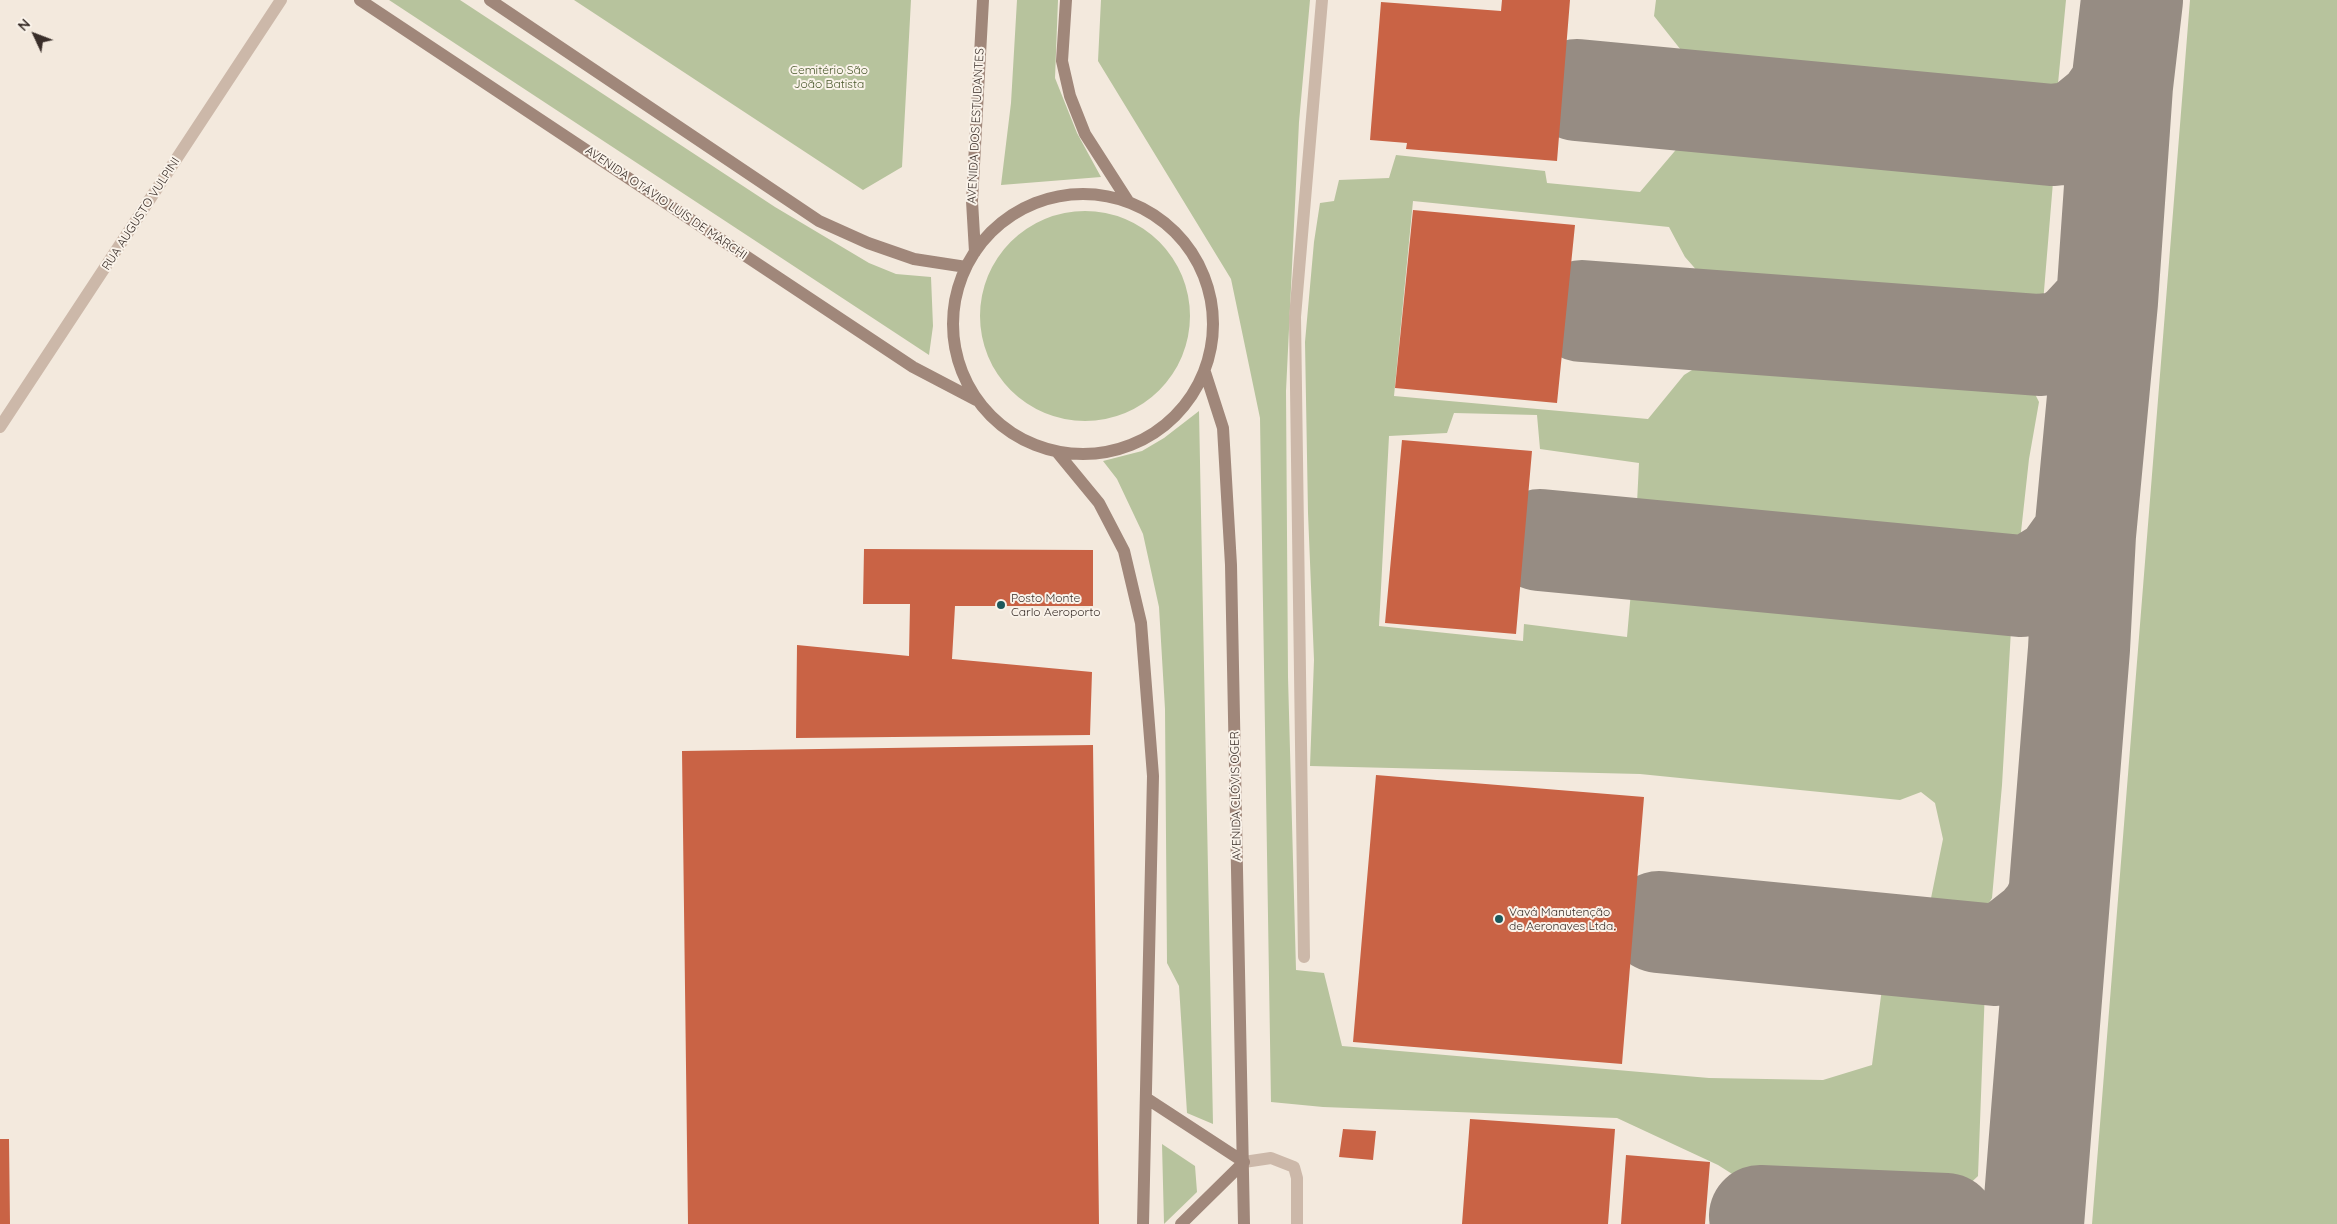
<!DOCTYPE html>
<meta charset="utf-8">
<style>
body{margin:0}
#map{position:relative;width:2337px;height:1224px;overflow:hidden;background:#f3e9dd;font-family:Quicksand,sans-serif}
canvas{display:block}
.north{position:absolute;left:10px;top:10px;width:50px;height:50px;-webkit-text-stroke:4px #faf3ea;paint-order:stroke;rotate:313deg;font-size:14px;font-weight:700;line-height:20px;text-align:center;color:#392e29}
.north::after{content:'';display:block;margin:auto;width:18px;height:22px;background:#392e29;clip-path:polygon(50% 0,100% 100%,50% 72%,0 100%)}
</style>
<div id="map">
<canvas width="2337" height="1224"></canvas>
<div class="north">N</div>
</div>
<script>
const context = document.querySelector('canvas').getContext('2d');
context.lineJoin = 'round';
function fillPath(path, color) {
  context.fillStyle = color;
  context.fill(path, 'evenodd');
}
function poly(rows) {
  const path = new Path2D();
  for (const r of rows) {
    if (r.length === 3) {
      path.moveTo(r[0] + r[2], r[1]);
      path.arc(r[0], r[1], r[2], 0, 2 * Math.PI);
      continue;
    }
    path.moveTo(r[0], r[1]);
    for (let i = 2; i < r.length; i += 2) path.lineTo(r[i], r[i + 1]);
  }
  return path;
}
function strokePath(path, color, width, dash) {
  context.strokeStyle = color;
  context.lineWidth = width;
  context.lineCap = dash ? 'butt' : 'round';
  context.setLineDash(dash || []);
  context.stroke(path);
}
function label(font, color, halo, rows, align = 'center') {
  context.font = font + ' Quicksand,sans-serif';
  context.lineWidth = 4;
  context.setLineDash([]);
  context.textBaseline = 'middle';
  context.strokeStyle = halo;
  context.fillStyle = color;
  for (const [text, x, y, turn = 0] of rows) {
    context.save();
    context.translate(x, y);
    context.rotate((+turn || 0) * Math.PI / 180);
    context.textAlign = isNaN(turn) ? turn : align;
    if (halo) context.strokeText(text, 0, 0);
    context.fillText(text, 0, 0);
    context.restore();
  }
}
const green = poly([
 [389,0,460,0,775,207,869,263,896,274,931,277,933,326,929,355],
 [574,0,911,0,902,167,863,190],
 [1017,0,1058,0,1055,78,1077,133,1101,177,1001,185,1011,103],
 [1101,0,1310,0,1299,122,1286,391,1288,677,1296,970,1324,973,1342,1046,1709,1078,1823,1080,1872,1065,1884,973,1943,972,1966,975,1985,988,1978,1176,1961,1192,1904,1200,1759,1191,1718,1165,1617,1118,1323,1107,1271,1102,1260,418,1231,279,1098,61],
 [1656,0,2066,0,2057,94,2047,106,1700,74,1654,16],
 [2190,0,2337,0,2337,1224,2092,1224],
 [1697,125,2015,156,2039,157,2054,170,2043,303,2031,316,2016,324,1731,297,1707,282,1685,257,1669,227,1413,201,1394,396,1648,419,1684,375,1729,347,2012,367,2029,382,2039,402,2029,459,2020,541,2008,557,1988,560,1636,523,1639,463,1540,449,1537,415,1454,413,1447,433,1389,436,1379,626,1523,641,1524,624,1627,637,1632,580,1669,575,1850,591,1991,608,2003,615,2011,630,2002,785,1992,898,1985,909,1967,916,1929,908,1943,839,1935,803,1921,792,1900,800,1640,774,1310,766,1314,660,1308,513,1305,342,1314,242,1320,203,1334,201,1339,180,1389,178,1396,155,1545,171,1547,183,1640,192],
 [1085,316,105],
 [1199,411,1213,1124,1187,1113,1179,986,1167,963,1165,709,1159,607,1143,534,1117,479,1103,461,1142,451,1164,438],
 [1162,1144,1195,1166,1197,1192,1164,1224]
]);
const taxiway = poly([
 [1577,90,2052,135,2070,133,2084,127,2106,109,2122,86],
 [1582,311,2039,345,2058,343,2070,338,2081,330,2107,302],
 [1540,540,2021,586,2036,583,2062,567,2085,535],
 [1659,922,1996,955,2012,949,2040,927,2051,914,2057,901],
 [1760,1216,1946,1224],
 [2033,1224,2079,649,2085,535,2107,302,2122,86,2132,0]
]);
const building = poly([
 [1502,0,1570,0,1557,161,1406,149,1407,143,1370,140,1381,2,1501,11],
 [1413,210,1575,225,1557,403,1395,388],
 [1402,440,1532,451,1516,634,1385,623],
 [864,549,1093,550,1093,606,955,606,952,659,1092,672,1090,735,796,738,797,645,909,656,910,604,863,604],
 [1093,745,1099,1224,688,1224,682,751],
 [1376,775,1644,797,1622,1064,1353,1042],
 [1470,1119,1615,1129,1608,1224,1462,1224],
 [1343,1129,1376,1131,1373,1160,1339,1157],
 [0,1139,9,1139,10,1224,0,1224],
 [1626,1155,1710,1162,1705,1224,1621,1224]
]);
const lane = poly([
 [1304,957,1295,317,1322,0],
 [1244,1162,1271,1158,1294,1167,1297,1178,1297,1224]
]);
const street = poly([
 [0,427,281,0]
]);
const secondary = poly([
 [360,0,913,367,976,400],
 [490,0,819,221,868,243,914,259,966,267],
 [1066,0,1062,61,1070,96,1085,134,1128,201],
 [1083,324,130],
 [975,252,972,201,983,0],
 [1205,372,1223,428,1231,565,1244,1224],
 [1057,452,1099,503,1124,551,1141,623,1153,776,1143,1224],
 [1146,1098,1244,1162],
 [1181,1224,1244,1162]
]);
const markers = [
 [1001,605,5,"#1d595c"],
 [1499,919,5,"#1d595c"]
];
const parkNames = [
 ["Cemitério São",829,70],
 ["João Batista",829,84]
];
const streetNames = [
 ["AVENIDA DOS ESTUDANTES",976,126,-87],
 ["AVENIDA OTÁVIO LUÍS DE MARCHI",666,203,34],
 ["RUA AUGUSTO VULPINI",141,214,-57],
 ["AVENIDA CLÓVIS OGER",1236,796,-91]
];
const poiNames = [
 ["Posto Monte",1011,598],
 ["Carlo Aeroporto",1011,612],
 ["Vavá Manutenção",1509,912],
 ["de Aeronaves Ltda.",1509,926]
];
fillPath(green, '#b7c39d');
strokePath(taxiway, '#968c83', 102);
fillPath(building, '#c96345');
strokePath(lane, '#ccb8a9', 12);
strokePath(street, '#ccb8a9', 12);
strokePath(secondary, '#a0877a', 12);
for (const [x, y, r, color] of markers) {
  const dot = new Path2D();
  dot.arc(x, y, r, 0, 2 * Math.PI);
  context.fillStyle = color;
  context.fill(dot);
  strokePath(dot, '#faf3ea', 2);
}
label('12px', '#49582c', '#faf3ea', parkNames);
label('12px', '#392e29', '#faf3ea', streetNames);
label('12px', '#392e29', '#faf3ea', poiNames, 'left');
</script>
